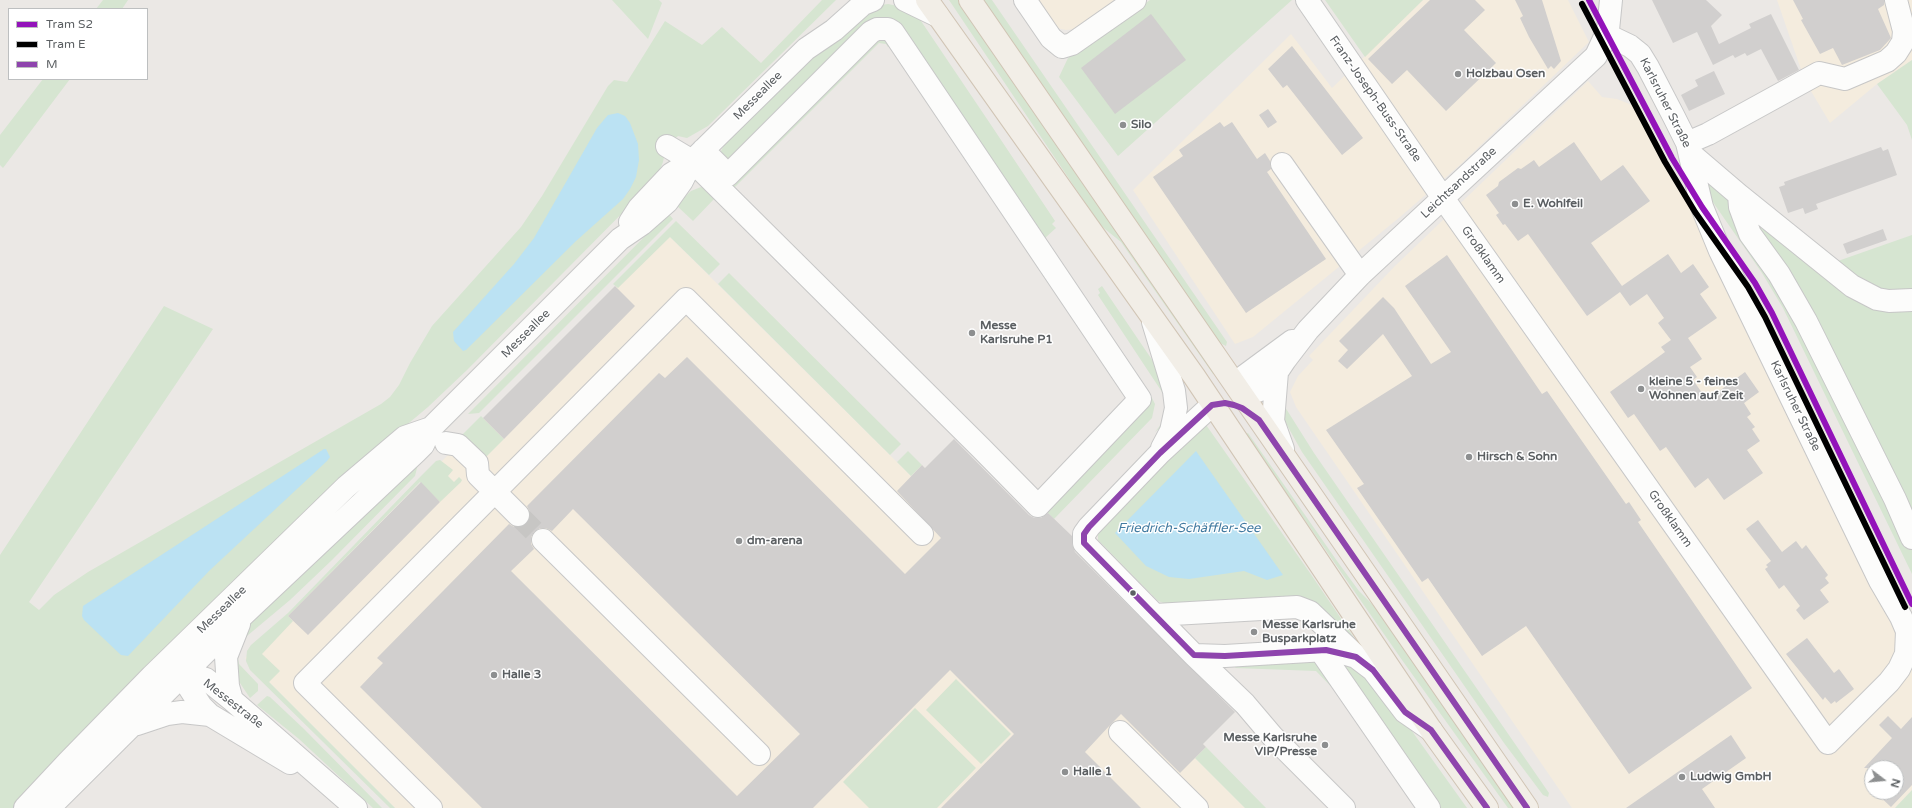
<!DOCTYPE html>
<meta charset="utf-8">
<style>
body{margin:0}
#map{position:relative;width:1912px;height:808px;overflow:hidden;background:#ebe8e5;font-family:"Varela Round",sans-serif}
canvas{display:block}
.legend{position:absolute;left:8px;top:8px;width:140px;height:72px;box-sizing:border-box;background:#fff;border:1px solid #bdbfc0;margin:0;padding:5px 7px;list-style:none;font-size:12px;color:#5b5f62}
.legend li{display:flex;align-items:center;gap:8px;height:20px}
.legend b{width:20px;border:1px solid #bdbfc0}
.north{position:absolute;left:1864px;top:760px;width:40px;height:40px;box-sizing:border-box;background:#fff;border:1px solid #bdbfc0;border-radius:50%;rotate:106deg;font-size:11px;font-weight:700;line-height:16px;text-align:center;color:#5b5f62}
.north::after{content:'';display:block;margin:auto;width:14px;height:18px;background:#8d8f90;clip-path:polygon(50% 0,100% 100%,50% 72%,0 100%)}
</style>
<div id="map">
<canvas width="1912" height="808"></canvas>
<ul class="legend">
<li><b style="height:5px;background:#9313ba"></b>Tram S2</li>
<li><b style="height:5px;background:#000"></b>Tram E</li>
<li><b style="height:5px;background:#8e44ad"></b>M</li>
</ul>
<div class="north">N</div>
</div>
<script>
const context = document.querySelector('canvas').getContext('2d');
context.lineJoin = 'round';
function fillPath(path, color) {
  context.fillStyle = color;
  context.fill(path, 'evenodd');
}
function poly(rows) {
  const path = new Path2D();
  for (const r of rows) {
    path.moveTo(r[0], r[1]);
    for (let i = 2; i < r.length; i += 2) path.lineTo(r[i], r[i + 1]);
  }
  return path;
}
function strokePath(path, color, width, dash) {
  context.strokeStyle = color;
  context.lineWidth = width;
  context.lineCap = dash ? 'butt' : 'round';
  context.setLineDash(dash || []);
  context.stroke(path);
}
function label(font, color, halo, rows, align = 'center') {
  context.font = font + ' "Varela Round",sans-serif';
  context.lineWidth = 3;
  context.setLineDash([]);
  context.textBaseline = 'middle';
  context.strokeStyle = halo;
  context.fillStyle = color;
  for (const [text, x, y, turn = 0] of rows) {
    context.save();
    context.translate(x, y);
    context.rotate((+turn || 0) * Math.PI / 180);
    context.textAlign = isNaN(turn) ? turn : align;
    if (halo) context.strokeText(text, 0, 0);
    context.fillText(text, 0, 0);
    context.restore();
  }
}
const commercial = poly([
 [1037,0,1115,0,1076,29,1066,30,1057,28],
 [1423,0,1568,0,1589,42,1461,164,1400,217,1253,337,1235,344,1133,190,1291,34,1332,88],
 [1777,0,1912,0,1912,60,1877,84,1830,123,1805,81],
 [1588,81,1602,97,1617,99,1632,105,1688,203,1912,667,1912,790,1895,808,1572,808,1296,407,1290,392,1298,376,1313,360,1309,356,1395,266],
 [1872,768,1896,768,1896,792,1872,792],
 [668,235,911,476,922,465,1206,747,1195,758,1245,808,395,808,245,658]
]);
const green = poly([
 [103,0,128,0,122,9,96,9],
 [612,0,659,0,662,3,648,39],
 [822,0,836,0,708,126,687,138,678,136,672,141,662,151,664,157,663,162,656,179,467,370,428,407,354,469,19,808,0,808,0,555,164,306,213,329,29,602,39,610,54,595,88,572,381,404,390,397,399,385,410,363,432,326,521,227,542,196,608,86,614,80,627,82,665,21,702,45,722,27,761,63],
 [949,0,958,0,1216,374,1213,374,1121,242,1100,225],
 [981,0,992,0,1227,342,1226,346,1218,342],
 [1150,0,1292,0,1118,156,1059,77,1068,58],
 [1325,0,1423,0,1365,57],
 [888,4,903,7,919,18,987,119,1055,221,1052,224,1056,228,1045,238,1149,392,1155,404,1152,418,1054,519,1043,508,1149,398,893,23,732,162,722,159,721,151,726,141,855,15,875,6],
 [875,39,888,40,891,45,888,47,886,44,879,43,730,192,729,184],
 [1912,60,1912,140,1907,125,1877,84],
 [43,79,70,79,3,168,0,165,0,135],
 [1705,179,1731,192,1912,542,1912,574,1783,308,1762,273,1708,195],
 [701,187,709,189,716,197,693,221,676,205,691,191],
 [668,213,673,219,479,413,468,414],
 [1764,220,1843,285,1912,305,1912,530,1756,223],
 [676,221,720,264,709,275,670,237,618,288,613,284],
 [1912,235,1912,296,1880,295,1835,262],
 [729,273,901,444,890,455,718,284],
 [1102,286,1161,373,1166,384,1170,397,1169,420,1155,432,1162,423,1166,413,1164,395,1098,295,1100,293,1098,289],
 [1282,405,1285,407,1314,453,1549,793,1548,797,1543,795,1504,743,1302,452,1283,418],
 [481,416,504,439,486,457,483,458,462,438,463,434],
 [1204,422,1310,573,1359,645,1318,611,1164,603,1158,601,1098,540,1098,530],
 [1248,433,1337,561,1359,591,1375,607,1517,808,1508,808,1402,660,1245,434],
 [908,451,922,465,911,476,897,462],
 [440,460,453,470,448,476,454,482,459,477,462,480,461,482,440,502,420,482,288,616,293,621,262,654,280,671,269,682,395,808,390,808,250,670,246,661,247,651,251,645,288,613,421,476,436,461],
 [418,464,415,476,332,560,290,600,247,636,242,643,238,658,239,664,258,684,258,691,250,698,236,677,233,652,240,635,258,615],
 [1347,659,1389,699,1467,808,1438,808,1337,661],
 [1311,660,1317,663,1344,700,1316,671,1235,668,1240,662],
 [956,679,1011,734,981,764,926,710],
 [267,696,270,697,304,729,382,808,373,808,299,739,257,705],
 [915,708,976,768,937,808,869,808,843,782],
 [1206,747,1266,808,1245,808,1195,758],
 [1912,790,1912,808,1895,808]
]);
const water = poly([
 [618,113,625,116,630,123,638,144,639,160,636,177,630,189,623,199,576,241,466,350,463,351,454,341,453,332,514,264,534,238,597,128,608,115],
 [324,449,326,449,330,457,327,461,209,571,128,656,121,655,84,620,82,616,83,606],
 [1196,451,1283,575,1267,580,1244,571,1189,579,1169,577,1146,566,1115,533]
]);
const building = poly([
 [1430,0,1475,0,1485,10,1464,30,1496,63,1446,111,1407,70,1392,84,1368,59],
 [1515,0,1542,0,1561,61,1554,69,1551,66,1548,69,1529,37,1520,18,1523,16],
 [1652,0,1706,0,1722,15,1711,26,1719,44,1751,28,1749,24,1771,14,1799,70,1778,81,1761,49,1747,56,1745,53,1735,58,1733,55,1713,65,1697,32,1673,43],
 [1793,0,1884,0,1884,5,1878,9,1891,38,1880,50,1842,65,1833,48,1820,54,1801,20,1803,19],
 [1151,14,1186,60,1115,114,1081,68],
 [1292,46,1363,138,1342,155,1287,85,1283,88,1268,69],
 [1714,71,1725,94,1689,111,1681,95,1698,86,1695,80],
 [1268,109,1277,122,1268,128,1259,115],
 [1220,122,1224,127,1232,122,1257,159,1265,153,1270,161,1271,169,1267,172,1326,259,1246,313,1153,177,1183,156,1179,150],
 [1574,142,1601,181,1623,165,1650,201,1591,243,1622,286,1668,254,1681,273,1693,264,1709,287,1700,294,1717,318,1688,338,1702,359,1690,367,1697,377,1693,380,1707,400,1745,372,1759,392,1744,403,1751,414,1747,417,1755,427,1752,429,1760,441,1747,450,1763,473,1724,500,1708,478,1695,488,1666,447,1660,451,1634,414,1628,418,1610,392,1665,352,1661,347,1671,340,1658,323,1664,318,1647,294,1630,306,1620,292,1587,316,1528,234,1518,241,1505,224,1503,225,1496,215,1499,213,1486,195,1498,186,1499,182,1518,168,1521,169,1534,160,1539,167],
 [1881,147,1883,151,1888,149,1897,175,1816,204,1818,209,1805,214,1803,208,1788,213,1779,187,1785,185,1784,182],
 [1883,229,1887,240,1847,254,1843,244],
 [1447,255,1542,394,1547,391,1626,504,1629,502,1641,520,1638,522,1752,688,1629,774,1526,626,1482,656,1428,578,1422,582,1357,488,1364,484,1326,430,1412,376,1383,334,1347,369,1338,361,1348,350,1339,341,1383,297,1394,308,1431,364,1451,352,1405,286],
 [615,286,635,306,504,439,483,418],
 [687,357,905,574,941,538,897,491,922,465,925,468,954,439,1029,515,1034,518,1041,518,1048,513,1072,536,1072,544,1075,552,1235,712,1203,744,1206,747,1180,773,1121,714,1111,724,1085,752,1141,808,941,808,1014,734,950,670,813,808,482,808,360,687,383,663,377,658,509,524,514,527,521,527,527,524,530,518,530,512,527,506,659,373,665,378],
 [573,509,800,734,737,796,511,571,534,549,531,544,531,537,534,532,540,528,546,528,552,531],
 [421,482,440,502,308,635,288,616],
 [1758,520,1782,552,1796,541,1802,549,1806,545,1828,575,1825,578,1829,583,1820,590,1829,602,1804,620,1796,610,1800,606,1784,585,1779,589,1765,569,1768,567,1766,565,1771,561,1746,529],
 [1807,638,1834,673,1839,669,1854,689,1836,703,1835,701,1831,704,1825,697,1823,700,1786,654],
 [1888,716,1901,729,1912,717,1912,785,1891,807,1875,792,1896,792,1896,768,1864,768,1892,738,1879,725],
 [1731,735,1746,758,1702,789,1715,808,1626,808]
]);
const minorTunnel = poly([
 [518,515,543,540]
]);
const minor = poly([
 [905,0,938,16],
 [1025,0,1051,38,1062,47,1072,44,1135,0],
 [1307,0,1443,198,1828,743,1889,682,1899,669,1906,654,1907,631,1901,617,1880,581,1720,251,1702,207,1687,143,1674,117,1648,67,1640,54,1630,46,1607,35],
 [1687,143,1708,134,1819,73,1845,79,1887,61,1896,53,1903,42,1904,31,1896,0],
 [667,146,692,161,981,448,1038,506,1140,399,893,32,888,29,877,29,871,32,728,175,703,150],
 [1691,154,1739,195,1740,207,1750,234,1779,274,1806,321,1895,499,1912,538],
 [1282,164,1360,275],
 [1739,195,1852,286,1877,299,1889,301,1912,300],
 [630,222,639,208,671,174,692,161,806,49,834,30,863,4,873,0],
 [1153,322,1174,391,1176,408,1171,431,1162,448],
 [1277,372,1273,421,1283,449],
 [1235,383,1292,341],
 [1244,396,1260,390,1277,372,1285,360,1308,330,1360,275,1596,56,1608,30,1611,0],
 [1212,405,1160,453,1089,527,1084,534,1084,543,1194,655,1225,656,1326,650,1336,651,1356,657,1373,670,1405,712,1431,730],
 [446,443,458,445,477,463,478,475,518,515],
 [543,540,759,754],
 [1155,615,1297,607,1310,612,1355,655],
 [1320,650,1429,808],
 [1194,655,1245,704,1273,737,1344,808],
 [186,662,186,673,190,689,201,706,210,715,290,763],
 [173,673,186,673,206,679,232,700,356,808],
 [232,700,228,686,226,657,239,624],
 [137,724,167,714,182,712,210,715],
 [1120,732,1197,808],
 [25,808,68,762,152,676,346,487,405,437,431,428],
 [49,808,242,616,416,452,423,445,431,428,620,239,642,224,667,202,682,181,692,161],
 [431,808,305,683,686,299,922,534]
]);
const major = poly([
 [927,0,1194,376,1431,730,1487,808],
 [970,0,1527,808]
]);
const bus1 = poly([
 [1487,808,1431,730,1405,712,1373,670,1356,657,1326,650,1225,656,1194,655,1084,543,1084,534,1089,527,1160,453,1212,405,1225,403,1234,405,1242,408,1259,420,1527,808]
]);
const tram1 = poly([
 [1589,0,1672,158,1702,207,1755,283,1772,313,1912,604]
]);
const tram2 = poly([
 [1582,4,1665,162,1695,212,1748,287,1765,317,1905,607]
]);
const markers = [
 [1458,74,4,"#8d8f90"],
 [1123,125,4,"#8d8f90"],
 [1515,204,4,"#8d8f90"],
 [972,333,4,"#8d8f90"],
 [1641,389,4,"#8d8f90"],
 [1469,457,4,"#8d8f90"],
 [739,541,4,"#8d8f90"],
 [1133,593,3.5,"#5b5f62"],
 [1254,632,4,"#8d8f90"],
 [494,675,4,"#8d8f90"],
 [1325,745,4,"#8d8f90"],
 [1065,772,4,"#8d8f90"],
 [1682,777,4,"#8d8f90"]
];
const poiNames = [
 ["Holzbau Osen",1466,74],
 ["Silo",1131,125],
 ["E. Wohlfeil",1523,204],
 ["Messe",980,326],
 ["Karlsruhe P1",980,340],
 ["kleine 5 - feines",1649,382],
 ["Wohnen auf Zeit",1649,396],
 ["Hirsch & Sohn",1477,457],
 ["dm-arena",747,541],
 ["Messe Karlsruhe",1262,625],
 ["Busparkplatz",1262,639],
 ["Halle 3",502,675],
 ["Messe Karlsruhe",1317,738,"right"],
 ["VIP/Presse",1317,752,"right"],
 ["Halle 1",1073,772],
 ["Ludwig GmbH",1690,777]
];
const streetNames = [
 ["Messeallee",758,96,-45],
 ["Franz-Joseph-Buss-Straße",1375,99,55],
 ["Karlsruher Straße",1665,103,63],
 ["Leichtsandstraße",1459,183,-43],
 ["Großklamm",1483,255,55],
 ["Messeallee",526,334,-45],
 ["Karlsruher Straße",1795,406,64],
 ["Großklamm",1670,519,55],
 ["Messeallee",222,610,-44],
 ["Messestraße",233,704,38]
];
const waterNames = [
 ["Friedrich-Schäffler-See",1189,529]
];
fillPath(commercial, '#f4ecde');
fillPath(green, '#d6e5d1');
fillPath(water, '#bbe2f3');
fillPath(building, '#d1cfce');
strokePath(minorTunnel, '#c7c6c4', 22, [22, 11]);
strokePath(minor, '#c7c7c7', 24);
strokePath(major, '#d1c5b5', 24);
strokePath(minor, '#fcfcfb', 22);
strokePath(major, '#f2eee7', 22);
strokePath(bus1, '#8e44ad', 6);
strokePath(tram1, '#9313ba', 6);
strokePath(tram2, '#000', 6);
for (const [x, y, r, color] of markers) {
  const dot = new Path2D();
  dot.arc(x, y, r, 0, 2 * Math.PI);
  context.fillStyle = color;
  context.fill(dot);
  strokePath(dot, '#fff', 1.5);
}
label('bold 12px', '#5b5f62', '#fff', poiNames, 'left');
label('12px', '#5b5f62', '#fff', streetNames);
label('italic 13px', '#427ba1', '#fff', waterNames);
</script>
